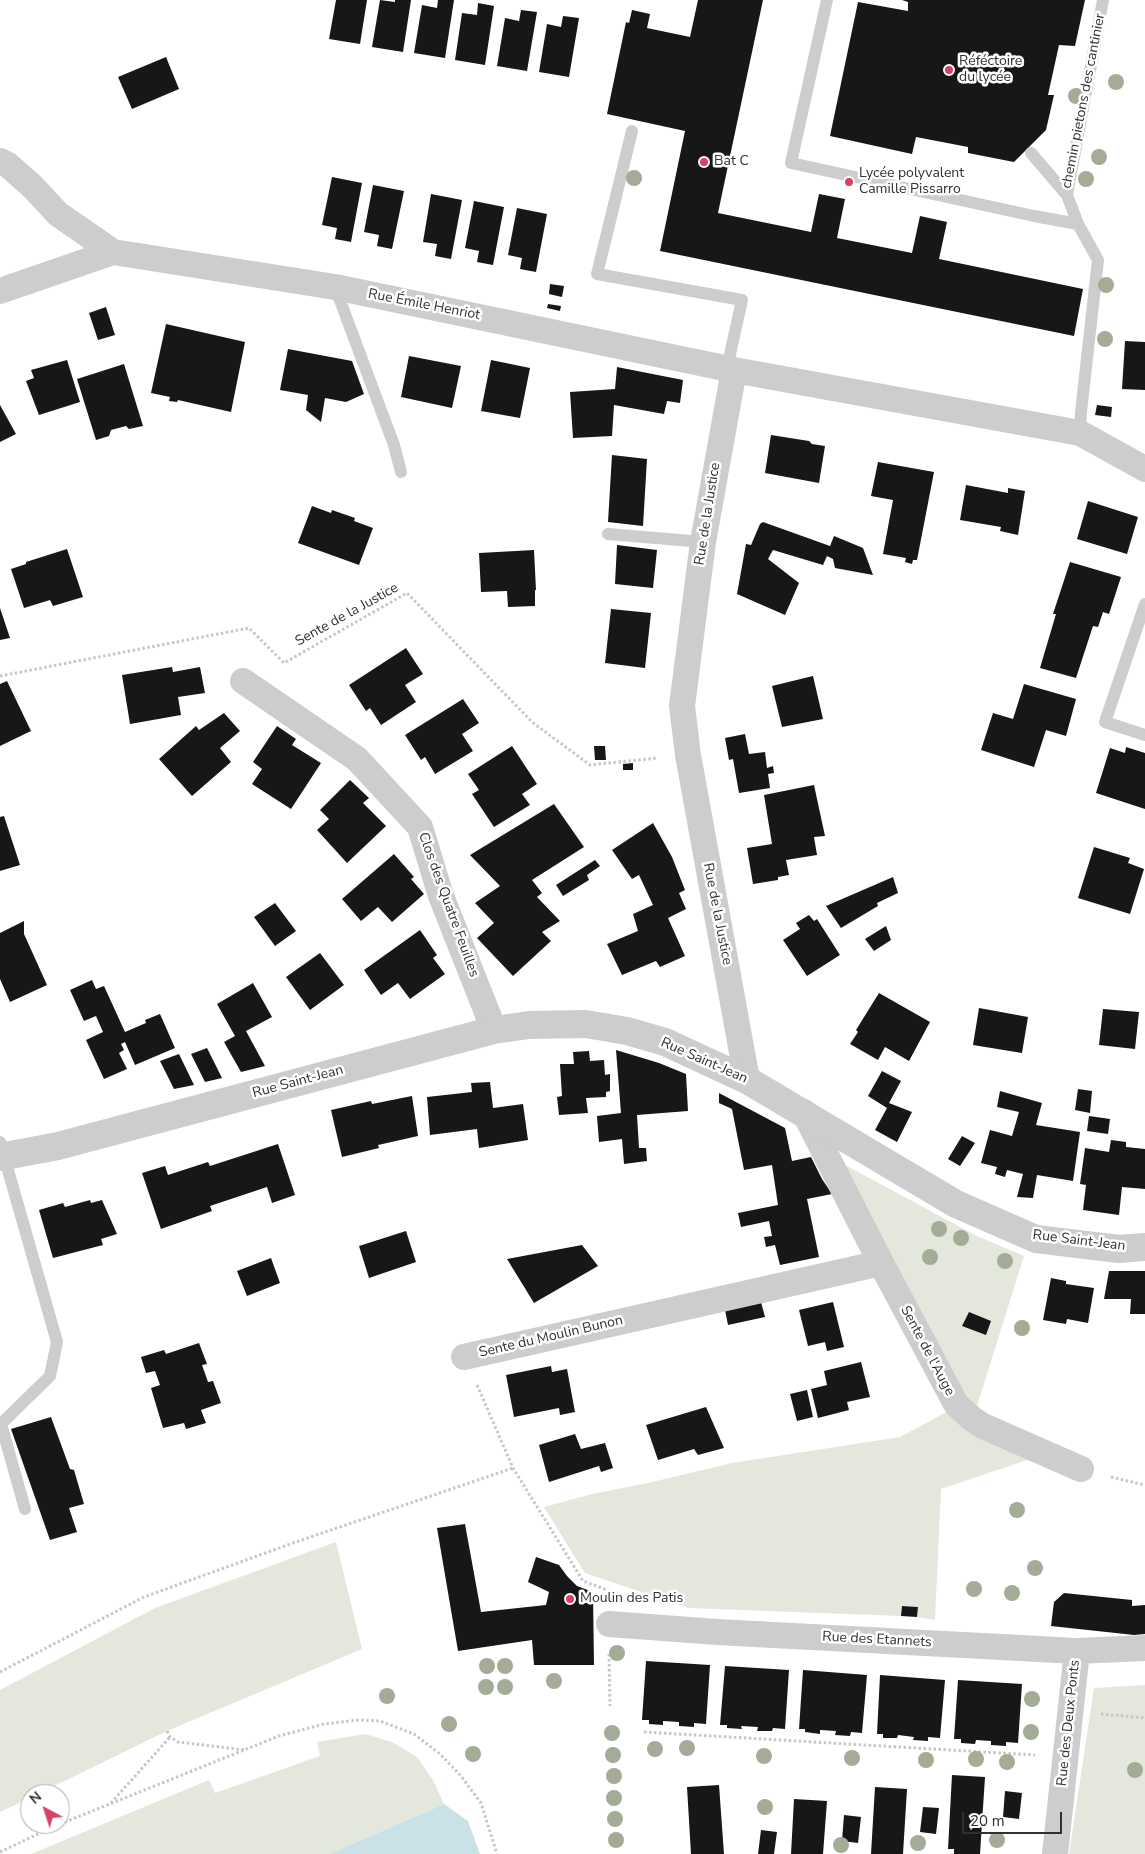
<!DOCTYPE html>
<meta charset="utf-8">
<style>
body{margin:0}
#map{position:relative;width:1145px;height:1854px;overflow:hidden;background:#fff;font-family:"Nunito Sans",sans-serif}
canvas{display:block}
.north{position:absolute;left:20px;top:1784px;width:50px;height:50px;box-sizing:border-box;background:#fff;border:1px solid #acacac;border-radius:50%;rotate:320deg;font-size:14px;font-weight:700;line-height:20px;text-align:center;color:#303030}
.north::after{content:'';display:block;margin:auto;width:18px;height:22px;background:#d54365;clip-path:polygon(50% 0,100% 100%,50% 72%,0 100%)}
.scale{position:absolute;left:962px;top:1812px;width:100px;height:22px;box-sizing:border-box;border:2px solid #303030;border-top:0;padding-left:6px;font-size:15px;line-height:18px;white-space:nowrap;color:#303030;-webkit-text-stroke:4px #fff;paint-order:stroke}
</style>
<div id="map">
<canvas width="1145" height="1854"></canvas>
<div class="north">N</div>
<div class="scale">20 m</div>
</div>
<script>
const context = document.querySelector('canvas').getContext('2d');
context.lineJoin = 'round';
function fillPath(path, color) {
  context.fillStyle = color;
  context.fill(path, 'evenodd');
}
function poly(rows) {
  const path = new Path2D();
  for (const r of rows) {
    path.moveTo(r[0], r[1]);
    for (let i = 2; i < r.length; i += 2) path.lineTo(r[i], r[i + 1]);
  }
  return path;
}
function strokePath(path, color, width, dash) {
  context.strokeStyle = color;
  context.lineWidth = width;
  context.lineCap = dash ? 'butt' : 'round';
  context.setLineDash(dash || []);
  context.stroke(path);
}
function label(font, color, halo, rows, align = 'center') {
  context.font = font + ' "Nunito Sans",sans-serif';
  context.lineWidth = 5;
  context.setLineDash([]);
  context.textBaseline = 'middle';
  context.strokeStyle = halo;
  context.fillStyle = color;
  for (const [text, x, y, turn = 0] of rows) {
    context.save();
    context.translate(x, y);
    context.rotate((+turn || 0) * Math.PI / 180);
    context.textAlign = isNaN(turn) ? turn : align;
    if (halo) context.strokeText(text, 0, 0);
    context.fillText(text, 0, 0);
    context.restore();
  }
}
const green = poly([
 [847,1166,977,1236,1024,1256,977,1406,961,1397,844,1170],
 [950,1410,1033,1458,941,1489,935,1620,917,1617,918,1607,902,1606,901,1616,688,1608,585,1573,544,1507,592,1494,648,1483,732,1463,900,1437],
 [336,1542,362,1649,167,1731,38,1794,30,1794,30,1798,0,1812,0,1690,155,1608],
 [1145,1685,1145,1854,1069,1854,1094,1688],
 [365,1734,392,1742,417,1757,433,1780,444,1804,329,1854,31,1854,209,1780,215,1793,320,1756,317,1742]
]);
const water = poly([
 [444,1804,468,1821,480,1854,329,1854]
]);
const building = poly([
 [336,0,367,0,360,44,329,39],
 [380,0,395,2,395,0,411,0,403,52,372,47],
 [438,0,454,0,445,58,414,53,422,5,437,8],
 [698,0,763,0,718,213,811,232,819,194,845,199,837,238,912,253,920,216,947,222,939,259,1083,289,1074,336,660,251,685,131,607,114,626,22,629,23,632,10,650,14,647,28,690,37],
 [902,0,1085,0,1075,46,1059,45,1048,95,1054,95,1046,130,1014,162,968,153,968,147,916,137,912,154,830,136,858,2,908,11,908,2],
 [478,3,494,6,485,65,455,60,462,13,477,15],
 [521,10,537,12,527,71,497,66,505,18,519,21],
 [563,16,579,18,569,77,539,72,547,24,561,27],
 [166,57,179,89,132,109,118,77],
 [332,177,362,183,351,242,335,239,337,228,322,225],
 [373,185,404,191,392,249,377,246,379,235,364,232],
 [431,194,462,200,451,259,435,256,437,244,423,242],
 [474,201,504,207,493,265,477,262,479,251,465,248],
 [517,208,547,214,536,272,520,269,522,258,508,255],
 [550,284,564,286,562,297,549,294],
 [548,304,561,306,560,311,547,308],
 [106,307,115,335,98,340,89,313],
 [166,324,245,342,231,412,178,400,177,402,169,401,170,397,151,393],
 [1125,341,1145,342,1145,390,1122,389],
 [288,349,352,361,364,394,346,402,325,398,321,422,306,410,308,395,280,390],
 [409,356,461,366,452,408,401,397],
 [67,360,80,402,39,415,26,381,34,378,31,370],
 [491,360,530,368,520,418,481,411],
 [124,364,143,426,129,429,126,426,111,430,109,436,96,440,77,379],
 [617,367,683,380,680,403,667,401,664,414,614,405,612,436,573,438,570,392,615,389],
 [0,405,16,434,0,442],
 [1097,405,1112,407,1111,417,1095,415],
 [771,435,809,441,812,444,825,446,819,483,765,473],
 [612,455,647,459,643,526,608,522],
 [878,462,934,472,917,560,913,560,912,564,905,562,906,558,883,554,893,500,871,496],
 [966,485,1008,493,1008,488,1025,491,1018,535,1000,531,1001,527,960,520],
 [1088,501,1138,517,1127,554,1077,539],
 [312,506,331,513,332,510,355,518,354,521,373,528,359,565,298,543],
 [763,522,830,546,834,536,863,548,873,575,835,568,833,559,827,556,823,565,773,550,768,559,799,583,785,615,737,594,746,544,751,545,760,524],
 [617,545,657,550,653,588,615,584],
 [67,549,83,597,53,606,50,600,24,608,11,569,26,564,26,562],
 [534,550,536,590,535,590,535,606,508,607,507,591,481,592,479,553],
 [1070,562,1121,577,1109,614,1103,612,1098,627,1093,626,1076,678,1040,668,1056,614,1053,614],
 [0,608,10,638,0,640],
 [611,609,651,613,645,668,605,663],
 [406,648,423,674,405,685,416,702,381,725,370,708,366,711,349,685],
 [172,667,173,672,200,667,205,693,178,697,181,715,130,724,122,675],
 [813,676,823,719,782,727,772,686],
 [7,681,31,731,0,746,0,684],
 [1024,684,1076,699,1066,736,1046,730,1034,767,981,750,993,713,1013,719],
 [463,699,479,723,462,734,473,751,435,774,425,757,421,760,405,735],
 [224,713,240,731,220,748,231,762,192,796,159,759,196,726,199,730],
 [277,726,296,739,292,745,321,763,291,809,252,784,262,769,253,762],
 [745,734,749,754,765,752,767,768,773,766,774,773,768,774,770,788,739,793,733,759,729,760,725,738],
 [512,746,537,784,522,794,530,805,494,827,472,794,479,790,468,774],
 [594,746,605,746,606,760,595,760],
 [1126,747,1145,753,1145,809,1096,793,1110,748,1125,753],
 [633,763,633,770,623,770,623,764],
 [350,780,369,798,363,803,386,826,347,863,317,830,329,819,320,810],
 [814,785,825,836,814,837,817,855,786,860,789,875,778,877,778,880,753,884,747,848,772,844,764,795],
 [554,804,584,847,532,880,542,893,537,897,560,921,542,932,551,941,513,976,477,938,494,923,475,903,500,886,470,855],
 [4,816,20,865,0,871,0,817],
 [653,823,672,857,685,890,679,893,686,909,668,918,685,956,660,967,656,961,622,975,607,944,638,931,633,914,653,905,639,875,632,879,612,850],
 [1094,847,1130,858,1128,863,1144,869,1130,914,1078,898],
 [394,854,414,877,411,879,424,894,392,922,378,907,361,921,342,899],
 [595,860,600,866,587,875,589,880,563,896,556,885],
 [893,877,898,893,877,903,878,906,841,928,826,906],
 [275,903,296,931,275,946,254,917],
 [809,915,814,921,817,919,840,955,807,976,783,940,800,929,796,923],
 [24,921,24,934,47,985,10,1002,0,979,0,933],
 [886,926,891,940,874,951,865,939],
 [420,930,437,955,433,958,445,974,410,999,398,983,381,995,364,970],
 [320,953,344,985,310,1010,286,977],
 [92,980,96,989,104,986,125,1032,146,1023,145,1020,160,1014,175,1048,135,1065,125,1042,121,1044,124,1050,119,1053,127,1069,104,1079,86,1040,103,1032,96,1016,84,1021,70,990],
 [253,983,272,1017,246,1031,265,1066,241,1072,224,1042,235,1036,217,1004],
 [879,993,930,1022,909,1061,885,1047,878,1060,850,1044,858,1032,856,1030],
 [979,1008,1028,1017,1022,1053,973,1045],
 [1103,1009,1139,1012,1135,1049,1099,1045],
 [207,1048,222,1078,205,1082,191,1054],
 [616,1050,659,1063,686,1074,688,1111,637,1115,639,1148,646,1148,647,1161,624,1164,622,1139,599,1142,597,1116,621,1113],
 [589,1051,590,1061,604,1060,605,1075,610,1074,610,1091,606,1092,606,1097,586,1098,588,1113,559,1115,557,1097,562,1096,560,1064,574,1064,573,1052],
 [179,1054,194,1085,174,1089,160,1061],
 [882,1071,901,1081,889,1103,912,1112,897,1142,875,1130,887,1108,868,1096],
 [490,1082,493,1108,523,1104,528,1140,479,1148,477,1129,430,1135,427,1097,472,1092,471,1083],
 [1078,1089,1092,1091,1090,1113,1075,1110],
 [1000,1091,1042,1103,1036,1125,1080,1132,1073,1181,1037,1175,1033,1198,1017,1197,1023,1174,1007,1170,1005,1177,995,1174,997,1167,981,1163,990,1130,1012,1136,1019,1112,997,1107],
 [719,1093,785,1128,792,1161,811,1157,822,1179,832,1194,807,1199,819,1257,780,1265,775,1245,766,1247,764,1237,772,1236,769,1221,741,1227,738,1213,778,1205,772,1165,744,1170,732,1109,719,1103],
 [412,1096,418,1136,378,1145,379,1148,342,1157,331,1110,371,1101,372,1104],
 [1089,1116,1110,1119,1108,1134,1087,1131],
 [962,1136,975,1143,960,1166,948,1159],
 [1111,1140,1126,1142,1126,1147,1145,1149,1145,1189,1122,1187,1119,1215,1083,1210,1086,1185,1080,1184,1085,1148,1109,1152],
 [278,1144,295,1195,272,1203,267,1187,210,1206,212,1211,161,1229,142,1173,165,1166,168,1175,208,1162,210,1166],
 [90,1200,91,1203,102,1200,117,1234,101,1239,103,1245,53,1258,39,1210,63,1203,65,1207],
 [406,1231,416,1262,369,1278,359,1246],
 [582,1245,598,1266,534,1303,507,1259],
 [271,1258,280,1283,247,1296,237,1271],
 [1109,1271,1145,1271,1145,1314,1130,1314,1131,1299,1104,1299],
 [1051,1278,1066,1281,1066,1284,1094,1288,1088,1323,1067,1319,1066,1324,1043,1320],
 [761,1302,765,1317,728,1325,725,1310],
 [833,1302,844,1347,827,1351,825,1342,808,1346,799,1310],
 [969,1312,991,1321,986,1335,962,1326],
 [199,1343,207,1364,202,1365,208,1382,213,1381,221,1403,201,1410,206,1423,186,1429,184,1423,163,1428,151,1388,160,1385,155,1371,146,1373,141,1357,164,1350,166,1354],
 [861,1362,870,1397,847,1402,849,1410,818,1418,811,1389,827,1385,824,1371],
 [551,1366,552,1372,567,1369,575,1412,560,1415,559,1408,514,1417,506,1375],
 [807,1390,813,1417,797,1421,790,1394],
 [706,1407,724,1448,698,1455,694,1449,658,1460,646,1425],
 [51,1417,70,1469,74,1470,84,1504,69,1508,77,1532,50,1540,11,1429],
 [575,1434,581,1449,605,1443,613,1468,601,1472,599,1466,549,1482,539,1445],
 [465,1524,481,1612,546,1605,549,1592,528,1582,536,1557,559,1565,567,1576,577,1586,593,1592,594,1665,534,1665,532,1640,458,1651,437,1528],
 [1064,1593,1132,1600,1132,1606,1145,1605,1145,1634,1134,1635,1051,1626,1054,1602],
 [902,1606,918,1607,917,1617,901,1616],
 [646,1661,710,1665,706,1724,694,1723,694,1727,679,1726,679,1722,663,1721,663,1725,649,1724,649,1720,642,1720],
 [725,1666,789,1670,785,1729,773,1728,772,1731,757,1731,758,1727,741,1726,742,1729,727,1728,727,1725,720,1725],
 [803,1670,867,1675,862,1733,851,1732,850,1736,835,1735,836,1731,820,1730,820,1734,805,1732,805,1729,799,1729],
 [880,1675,945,1680,940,1738,928,1737,928,1741,913,1740,914,1737,898,1735,897,1738,883,1738,883,1734,877,1734],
 [958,1680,1022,1684,1018,1743,1006,1742,1006,1746,991,1745,991,1741,976,1740,975,1744,961,1743,961,1739,954,1739],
 [952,1775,985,1777,980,1854,954,1854,954,1849,948,1849],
 [719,1785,724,1854,691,1854,687,1787],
 [875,1787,907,1789,903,1854,871,1854],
 [1005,1791,1022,1793,1019,1819,1003,1817],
 [794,1799,827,1801,823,1854,791,1854],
 [923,1807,939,1808,936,1834,920,1832],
 [844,1815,861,1817,858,1843,842,1841],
 [761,1830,777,1832,774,1854,758,1854]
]);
const path = poly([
 [0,676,249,628,284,663,407,593,532,722,590,765,657,758],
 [477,1385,513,1468,583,1581,612,1592],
 [1111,1477,1145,1485],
 [609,1654,610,1706],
 [0,1672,144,1597,293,1543,513,1468],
 [1101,1714,1145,1718],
 [167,1731,170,1737,178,1742,246,1750],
 [644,1732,1035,1755],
 [111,1803,170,1737],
 [60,1824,279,1736,324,1724,359,1720,380,1721,414,1734,440,1754,461,1776,481,1803,497,1854],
 [0,1852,59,1824]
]);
const service = poly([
 [827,0,791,163,1034,216,1078,224],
 [632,131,597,274,742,300,727,368],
 [1031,153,1067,195],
 [335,287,394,445,401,472],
 [1080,433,1081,412,1098,260,1078,224,1067,195,1103,0],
 [608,534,703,542],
 [1145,604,1105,722,1145,735],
 [0,1142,57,1342,50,1376,1,1424,25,1509]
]);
const minor = poly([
 [0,161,8,165,33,187,58,214,113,252,335,287,734,370,1080,433,1145,469],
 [0,291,113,252],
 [734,370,703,542,682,706,688,755,747,1080],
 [243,681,357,759,420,827,441,896,494,1030],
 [804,1112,881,1263,956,1404,971,1418,983,1426,1081,1469],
 [464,1357,881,1263],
 [609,1624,717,1632,1077,1651,1145,1648],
 [1055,1854,1077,1651]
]);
const tertiary = poly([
 [0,1157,58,1146,494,1030,529,1025,586,1024,627,1031,665,1042,747,1080,956,1204,1036,1239,1119,1249,1145,1247]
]);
const trees = [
 [1116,82],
 [1076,96],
 [1099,157],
 [634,178],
 [1086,179],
 [1106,285],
 [1105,339],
 [939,1229],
 [961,1238],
 [930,1257],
 [1005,1261],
 [1022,1328],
 [1017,1510],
 [1035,1568],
 [974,1589],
 [1012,1593],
 [617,1653],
 [487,1666],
 [505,1666],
 [554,1681],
 [486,1687],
 [505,1687],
 [387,1696],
 [1032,1699],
 [449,1724],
 [1031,1732],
 [612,1733],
 [687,1748],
 [655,1749],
 [473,1754],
 [613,1755],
 [764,1756],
 [852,1758],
 [976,1759],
 [926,1760],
 [1007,1762],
 [1135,1770],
 [614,1776],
 [614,1798],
 [765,1807],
 [615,1819],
 [616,1840],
 [997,1840],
 [918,1843],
 [841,1845]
];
const markers = [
 [949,70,5,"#d54365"],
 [704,162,5,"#d54365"],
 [849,182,5,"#d54365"],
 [570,1599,5,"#d54365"]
];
const poiNames = [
 ["Réféctoire",959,62],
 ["du lycée",959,78],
 ["Bat C",714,162],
 ["Lycée polyvalent",859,174],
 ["Camille Pissarro",859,190],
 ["Moulin des Patis",580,1599]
];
const streetNames = [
 ["chemin pietons des cantinier",1084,101,-79],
 ["Rue Émile Henriot",424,305,11],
 ["Rue de la Justice",708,514,-81],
 ["Sente de la Justice",347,615,-29],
 ["Clos des Quatre Feuilles",448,905,70],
 ["Rue de la Justice",717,914,79],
 ["Rue Saint-Jean",704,1061,24],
 ["Rue Saint-Jean",298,1082,-15],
 ["Rue Saint-Jean",1079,1241,7],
 ["Sente du Moulin Bunon",551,1337,-13],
 ["Sente de l'Auge",927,1351,62],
 ["Rue des Etannets",877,1640,3],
 ["Rue des Deux Ponts",1069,1723,-84]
];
fillPath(green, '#e4e8dc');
fillPath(water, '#cae1e7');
fillPath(building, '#171717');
strokePath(path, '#c7c7c7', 3, [2.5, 2.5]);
strokePath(service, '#cdcdcd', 12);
strokePath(minor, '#cdcdcd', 26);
strokePath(tertiary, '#cdcdcd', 28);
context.fillStyle = '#a4ab96';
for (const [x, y] of trees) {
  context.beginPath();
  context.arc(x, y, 8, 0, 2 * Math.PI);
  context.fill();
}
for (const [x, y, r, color] of markers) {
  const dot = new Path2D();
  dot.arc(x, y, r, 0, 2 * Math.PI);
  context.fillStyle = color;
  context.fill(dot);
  strokePath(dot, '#fff', 2);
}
label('14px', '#303030', '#fff', poiNames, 'left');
label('14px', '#303030', '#fff', streetNames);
</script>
